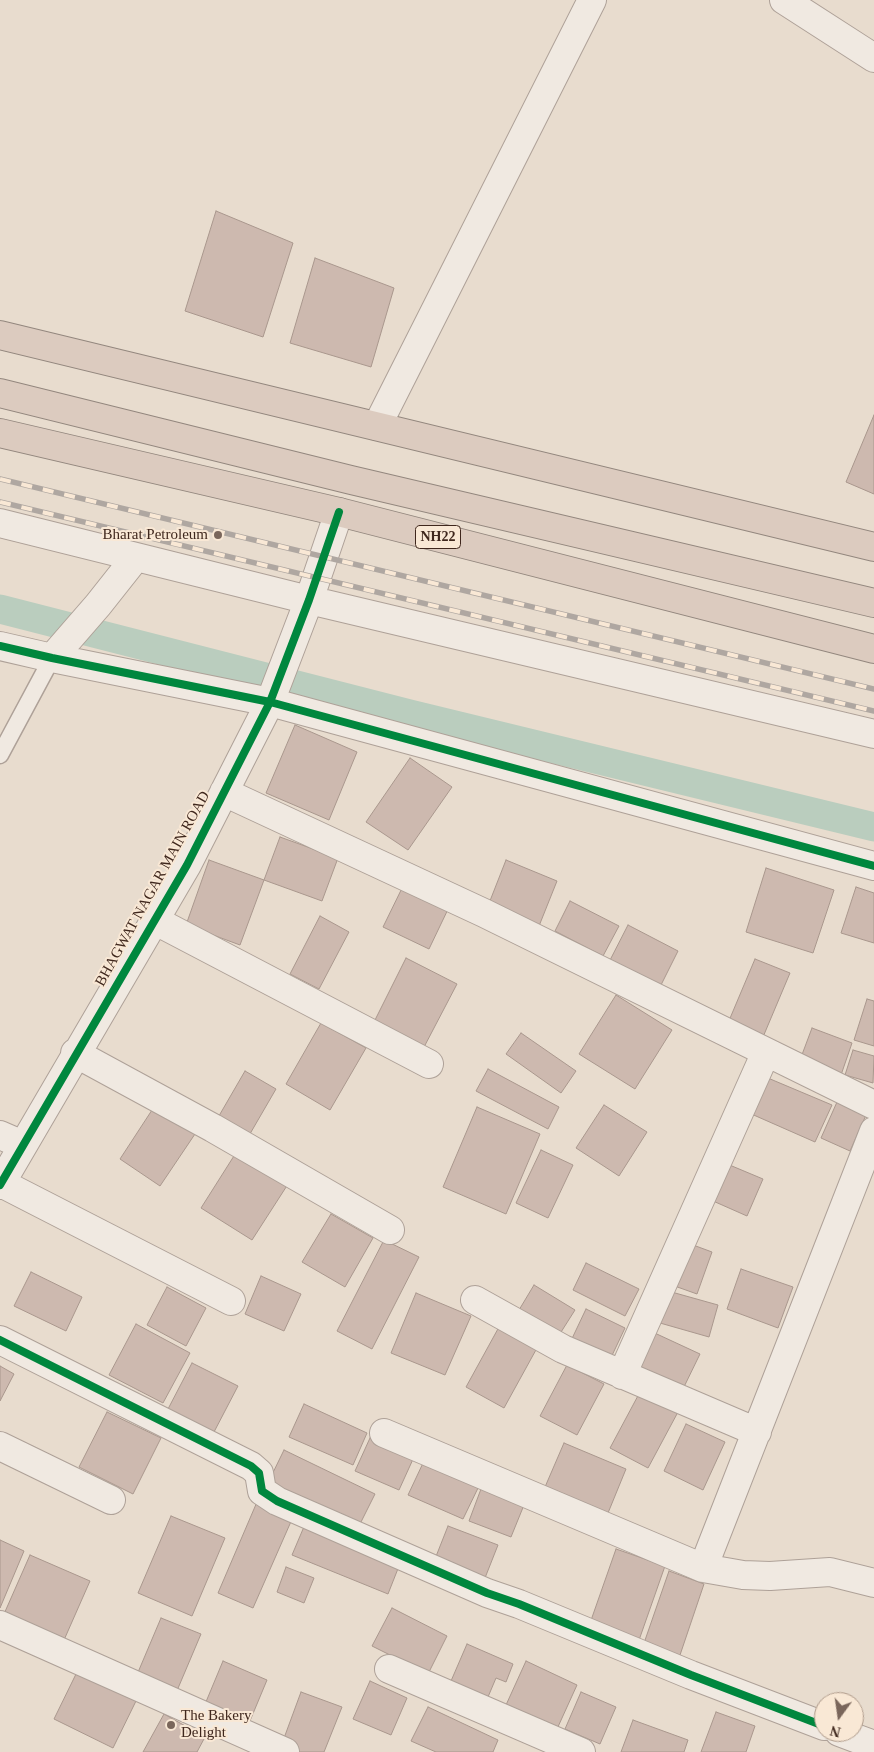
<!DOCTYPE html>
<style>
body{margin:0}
#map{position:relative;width:874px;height:1752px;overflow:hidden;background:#e8dcce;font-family:Georgia,serif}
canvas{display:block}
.north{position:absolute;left:814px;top:1692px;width:50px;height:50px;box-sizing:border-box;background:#f9e8d5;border:1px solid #af9b8b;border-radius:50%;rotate:194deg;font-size:14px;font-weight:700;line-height:20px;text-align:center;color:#3f271d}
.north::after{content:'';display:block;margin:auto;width:18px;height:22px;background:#7a665b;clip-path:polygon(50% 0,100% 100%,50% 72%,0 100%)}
</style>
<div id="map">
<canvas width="874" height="1752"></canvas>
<div class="north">N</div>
</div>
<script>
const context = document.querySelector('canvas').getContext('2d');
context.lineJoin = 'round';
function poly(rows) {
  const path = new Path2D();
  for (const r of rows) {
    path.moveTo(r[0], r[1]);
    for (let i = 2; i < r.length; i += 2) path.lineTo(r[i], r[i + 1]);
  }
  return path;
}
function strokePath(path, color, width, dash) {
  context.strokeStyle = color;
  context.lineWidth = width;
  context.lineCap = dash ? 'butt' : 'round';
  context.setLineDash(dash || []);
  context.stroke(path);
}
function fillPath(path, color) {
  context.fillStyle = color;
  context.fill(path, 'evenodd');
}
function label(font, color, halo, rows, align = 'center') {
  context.font = font + ' Georgia,serif';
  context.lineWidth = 4;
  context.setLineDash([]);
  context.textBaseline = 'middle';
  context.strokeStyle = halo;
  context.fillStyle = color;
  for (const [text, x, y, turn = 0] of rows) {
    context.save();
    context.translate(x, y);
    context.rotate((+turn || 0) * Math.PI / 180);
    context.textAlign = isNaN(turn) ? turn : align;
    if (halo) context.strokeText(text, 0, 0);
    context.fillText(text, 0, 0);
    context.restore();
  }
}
const canal = poly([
 [0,609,410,714,874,827]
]);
const building = poly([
 [216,211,293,243,263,337,185,311,216,211],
 [315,258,394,288,371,367,290,343,315,258],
 [874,415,874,494,846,482,874,415],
 [295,725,357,752,329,820,266,793,295,725],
 [410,758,452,787,408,850,366,822,410,758],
 [280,837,338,858,322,901,264,880,280,837],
 [209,860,264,880,240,945,186,925,209,860],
 [506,860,557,881,537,931,486,911,506,860],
 [766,868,834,890,813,953,746,932,766,868],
 [406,880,451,903,429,949,383,927,406,880],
 [856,887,874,893,874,943,841,933,856,887],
 [570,901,619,926,603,956,555,931,570,901],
 [320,916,349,932,319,989,290,974,320,916],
 [628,925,678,951,658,991,607,966,628,925],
 [406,958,457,984,423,1049,373,1024,406,958],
 [755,959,790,973,763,1037,728,1023,755,959],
 [616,995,672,1030,635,1089,579,1054,616,995],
 [867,999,874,1001,874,1046,854,1040,867,999],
 [321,1023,366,1048,330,1110,286,1084,321,1023],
 [812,1028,852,1043,841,1075,800,1060,812,1028],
 [521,1033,576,1071,561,1093,506,1054,521,1033],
 [853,1050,874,1056,873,1083,845,1075,853,1050],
 [488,1069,559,1107,548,1129,476,1091,488,1069],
 [245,1071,276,1089,247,1139,216,1121,245,1071],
 [756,1073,832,1105,815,1142,740,1109,756,1073],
 [837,1102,866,1115,850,1151,821,1138,837,1102],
 [604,1105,647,1132,619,1176,576,1148,604,1105],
 [154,1107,195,1134,160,1186,120,1159,154,1107],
 [477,1107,540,1134,506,1214,443,1187,477,1107],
 [239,1148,290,1181,252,1240,201,1208,239,1148],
 [541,1150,573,1165,548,1218,516,1203,541,1150],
 [720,1161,763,1179,747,1216,704,1197,720,1161],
 [331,1214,373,1238,345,1287,302,1262,331,1214],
 [384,1240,419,1257,372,1349,337,1331,384,1240],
 [685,1242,712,1252,697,1294,669,1284,685,1242],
 [586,1263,639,1289,625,1316,573,1290,586,1263],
 [741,1269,793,1287,778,1328,727,1309,741,1269],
 [31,1272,82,1297,66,1331,14,1306,31,1272],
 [261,1276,301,1294,284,1331,245,1314,261,1276],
 [534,1285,575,1310,556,1340,516,1315,534,1285],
 [167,1287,206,1308,186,1346,147,1325,167,1287],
 [668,1291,718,1305,709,1337,660,1323,668,1291],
 [416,1293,471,1316,445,1375,391,1353,416,1293],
 [586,1309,625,1328,607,1366,568,1347,586,1309],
 [136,1324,190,1353,163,1403,109,1375,136,1324],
 [499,1327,537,1348,504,1408,466,1387,499,1327],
 [646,1329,700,1354,681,1393,628,1368,646,1329],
 [192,1363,238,1386,214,1432,168,1409,192,1363],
 [567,1365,604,1384,577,1435,540,1416,567,1365],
 [0,1366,14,1374,0,1401,0,1366],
 [640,1392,678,1412,648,1468,610,1448,640,1392],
 [304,1404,367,1433,353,1465,289,1437,304,1404],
 [107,1412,161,1438,133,1494,79,1467,107,1412],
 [686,1424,725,1442,703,1490,664,1471,686,1424],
 [370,1438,414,1457,399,1490,355,1471,370,1438],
 [564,1443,626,1469,608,1513,545,1487,564,1443],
 [284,1450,375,1494,357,1530,266,1487,284,1450],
 [424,1461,479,1486,463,1519,408,1495,424,1461],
 [481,1489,524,1505,511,1537,469,1521,481,1489],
 [257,1502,293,1517,253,1608,218,1593,257,1502],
 [171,1516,225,1538,192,1616,138,1593,171,1516],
 [306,1522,401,1561,388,1594,292,1555,306,1522],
 [448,1526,498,1545,483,1583,433,1564,448,1526],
 [0,1540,24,1551,0,1608,0,1540],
 [616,1549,665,1566,638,1643,589,1626,616,1549],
 [30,1555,90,1581,64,1640,4,1614,30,1555],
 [286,1567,314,1578,304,1603,277,1592,286,1567],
 [669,1571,704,1584,679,1658,643,1646,669,1571],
 [392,1608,447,1636,428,1674,372,1646,392,1608],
 [161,1618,201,1634,176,1693,136,1677,161,1618],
 [467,1644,513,1664,506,1682,496,1678,488,1697,451,1681,467,1644],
 [223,1661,267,1680,247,1728,203,1709,223,1661],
 [526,1661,577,1685,557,1729,506,1705,526,1661],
 [77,1672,136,1701,113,1748,54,1719,77,1672],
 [370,1681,407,1698,391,1735,353,1719,370,1681],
 [301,1692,342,1707,324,1752,287,1752,280,1749,301,1692],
 [581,1692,616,1707,600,1744,565,1729,581,1692],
 [428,1707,498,1740,493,1752,436,1752,411,1741,428,1707],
 [716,1712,755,1726,746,1752,701,1752,716,1712],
 [164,1714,205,1737,197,1752,143,1752,164,1714],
 [633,1720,688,1740,684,1752,621,1752,633,1720]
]);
const lane = poly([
 [0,755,52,658]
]);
const street = poly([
 [784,0,874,58],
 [377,426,592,0],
 [0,523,309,600,874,734],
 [0,646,52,658,270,702,874,866],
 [52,658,98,605,136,557],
 [224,792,484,913,874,1105],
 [154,920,429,1064],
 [75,1053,213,1128,390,1230],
 [0,1135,23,1145],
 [1,1183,231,1301],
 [0,1185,187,865,270,702,309,600,339,512],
 [475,1300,563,1349,757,1432],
 [0,1340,251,1466,259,1473,262,1491,277,1501,487,1593,519,1604,691,1675,824,1726],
 [622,1375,766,1052],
 [384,1433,703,1568,743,1575,770,1576,830,1572,874,1583],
 [0,1446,111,1500],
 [703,1568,874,1131],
 [0,1625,285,1752],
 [389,1669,581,1752],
 [839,1732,874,1745]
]);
const highway = poly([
 [0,335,874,547],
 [0,393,351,480,874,603],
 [0,433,339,512,874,649]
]);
const rail = poly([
 [0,479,874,689],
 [0,502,874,711]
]);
const cycleway = poly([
 [0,646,52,658,270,702,874,866],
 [0,1185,187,865,270,702,309,600,339,512],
 [0,1340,251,1466,259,1473,262,1491,277,1501,487,1593,519,1604,691,1675,824,1726]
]);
const markers = [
 [218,535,5,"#7a665b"],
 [171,1725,5,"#7a665b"]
];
const shields = [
 [438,537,45]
];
const shieldNames = [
 ["NH22",438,537]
];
const poiNames = [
 ["Bharat Petroleum",208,535],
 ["The Bakery",181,1716,"left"],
 ["Delight",181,1733,"left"]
];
const streetNames = [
 ["BHAGWAT NAGAR MAIN ROAD",153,889,-61]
];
strokePath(canal, '#bacdbe', 29);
fillPath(building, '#cdb9af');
strokePath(building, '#a9978d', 1);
strokePath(lane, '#aea198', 19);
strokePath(street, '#aea198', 30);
strokePath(highway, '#93877e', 30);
strokePath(lane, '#f0e9e1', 16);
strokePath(street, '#f0e9e1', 28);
strokePath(highway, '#dccbbf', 28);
strokePath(rail, '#afa7a1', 5.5);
strokePath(rail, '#f9e8d5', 4, [11]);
strokePath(cycleway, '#00873e', 8);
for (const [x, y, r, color] of markers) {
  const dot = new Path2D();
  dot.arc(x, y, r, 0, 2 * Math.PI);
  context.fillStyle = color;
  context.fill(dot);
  strokePath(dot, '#f9e8d5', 2);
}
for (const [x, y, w] of shields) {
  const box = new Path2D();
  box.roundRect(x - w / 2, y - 11.5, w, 23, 4);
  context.fillStyle = '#f9e8d5';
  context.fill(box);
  strokePath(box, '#3f271d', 1);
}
label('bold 14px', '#3f271d', null, shieldNames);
label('15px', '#3f271d', '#f9e8d5', poiNames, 'right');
label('15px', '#3f271d', '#f9e8d5', streetNames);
</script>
